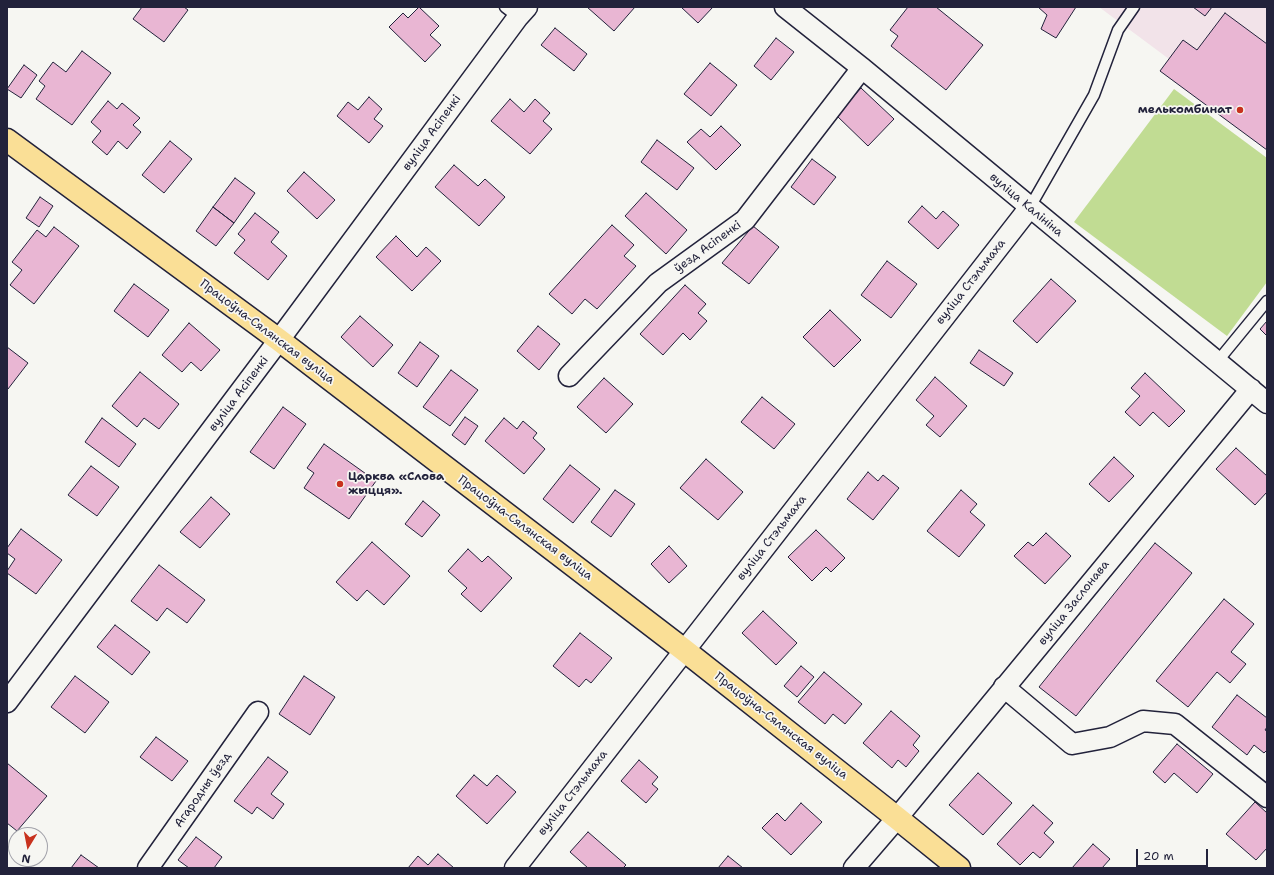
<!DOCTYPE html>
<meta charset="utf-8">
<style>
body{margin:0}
#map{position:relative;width:1274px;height:875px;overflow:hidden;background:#f6f6f2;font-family:"Shantell Sans",sans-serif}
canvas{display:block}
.frame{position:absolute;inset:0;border:8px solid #22223b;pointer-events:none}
.north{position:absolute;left:8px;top:827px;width:40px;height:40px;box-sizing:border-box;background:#f6f6f2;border:1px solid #a1a1a9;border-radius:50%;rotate:190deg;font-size:11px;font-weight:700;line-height:16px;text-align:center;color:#22223b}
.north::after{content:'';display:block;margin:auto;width:14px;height:18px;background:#c8321e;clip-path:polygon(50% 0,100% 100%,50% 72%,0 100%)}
.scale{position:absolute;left:1136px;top:849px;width:72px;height:18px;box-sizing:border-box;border:2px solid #22223b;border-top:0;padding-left:5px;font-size:12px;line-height:14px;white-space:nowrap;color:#22223b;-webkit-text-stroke:3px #f6f6f2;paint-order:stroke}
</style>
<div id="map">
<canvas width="1274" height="875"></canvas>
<div class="frame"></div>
<div class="north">N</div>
<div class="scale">20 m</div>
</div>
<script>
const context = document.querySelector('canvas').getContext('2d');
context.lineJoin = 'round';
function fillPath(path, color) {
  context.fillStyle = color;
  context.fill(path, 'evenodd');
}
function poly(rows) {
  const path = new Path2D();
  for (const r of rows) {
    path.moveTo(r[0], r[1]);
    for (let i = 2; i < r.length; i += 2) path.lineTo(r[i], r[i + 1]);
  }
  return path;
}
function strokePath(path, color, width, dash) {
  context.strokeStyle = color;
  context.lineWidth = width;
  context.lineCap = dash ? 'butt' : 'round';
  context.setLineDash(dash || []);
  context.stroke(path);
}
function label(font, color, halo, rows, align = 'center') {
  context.font = font + ' "Shantell Sans",sans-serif';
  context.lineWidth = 3.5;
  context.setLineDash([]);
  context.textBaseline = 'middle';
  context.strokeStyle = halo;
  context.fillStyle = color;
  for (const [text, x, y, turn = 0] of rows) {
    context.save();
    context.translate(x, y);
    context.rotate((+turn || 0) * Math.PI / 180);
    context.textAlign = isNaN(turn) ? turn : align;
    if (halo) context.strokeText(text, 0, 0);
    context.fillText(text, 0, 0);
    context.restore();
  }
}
const built = poly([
 [1099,7,1267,7,1267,149,1169,59]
]);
const green = poly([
 [1174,89,1267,158,1267,282,1227,336,1074,222]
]);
const building = poly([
 [142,7,184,7,188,10,164,42,133,19,142,7],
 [419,7,439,26,430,35,441,45,425,62,389,27,403,13,408,18,419,7],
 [587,7,635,7,614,31,587,7],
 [681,7,713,7,698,23,681,7],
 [908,7,936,7,983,45,946,90,891,46,898,36,890,30,908,7],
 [1038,7,1076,7,1056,38,1041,29,1047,15,1038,7],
 [1193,7,1212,7,1205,16,1193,7],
 [1225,13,1267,44,1267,150,1160,71,1183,40,1197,50,1225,13],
 [555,28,587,54,574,71,541,45,555,28],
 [776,38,794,52,771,80,754,66,776,38],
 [82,51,111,73,72,125,36,99,45,86,39,81,53,62,66,72,82,51],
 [710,63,737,85,711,116,684,94,710,63],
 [24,65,37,75,21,98,7,89,24,65],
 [861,88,894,119,868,146,836,115,861,88],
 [369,97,382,109,374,119,383,126,369,143,337,116,348,102,358,110,369,97],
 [510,99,524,112,535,99,550,113,543,121,552,129,530,154,491,121,510,99],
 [108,101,117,109,122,103,140,118,133,125,141,132,127,149,118,141,107,155,92,142,101,131,91,122,108,101],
 [721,126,741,145,716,170,687,142,701,129,710,137,721,126],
 [657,140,694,168,677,190,641,162,657,140],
 [170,141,192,159,164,193,142,175,170,141],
 [812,159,836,177,814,205,791,187,812,159],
 [454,165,478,186,485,179,505,197,479,226,435,187,454,165],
 [304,172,335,200,317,219,287,191,304,172],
 [235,178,255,193,234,223,213,207,235,178],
 [646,193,687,230,666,254,625,216,646,193],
 [40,197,53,206,39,227,26,218,40,197],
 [922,206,936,219,943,211,959,225,938,249,908,222,922,206],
 [213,207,234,223,216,246,196,231,213,207],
 [255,213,279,232,271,242,287,256,268,280,234,253,245,240,238,234,255,213],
 [612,225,634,245,624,256,636,266,597,309,585,299,572,314,549,294,612,225],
 [753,226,779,247,749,284,722,263,753,226],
 [54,227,79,246,34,304,10,285,22,270,12,262,37,230,46,237,54,227],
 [396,236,417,257,426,247,441,261,412,291,376,257,396,236],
 [887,261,917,284,891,318,861,295,887,261],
 [1051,279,1076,301,1037,343,1013,321,1051,279],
 [134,284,169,310,148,337,114,311,134,284],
 [685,285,706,304,698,313,707,321,690,340,683,333,663,355,640,334,685,285],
 [830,310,861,340,834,367,803,337,830,310],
 [360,316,393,345,373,367,341,337,360,316],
 [1267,321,1267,336,1260,329,1267,321],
 [189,323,220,350,201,371,191,362,182,372,162,355,189,323],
 [538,326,560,344,539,370,517,351,538,326],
 [420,342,439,356,417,387,398,373,420,342],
 [7,347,28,363,8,389,7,388,7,347],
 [979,350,1013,373,1004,386,970,363,979,350],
 [451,370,478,390,450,426,423,407,451,370],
 [140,372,179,404,159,429,144,418,137,427,112,406,140,372],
 [1145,373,1185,411,1169,427,1153,412,1140,426,1125,412,1140,396,1131,388,1145,373],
 [935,377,967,406,940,437,926,425,934,416,916,400,935,377],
 [604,378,633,404,606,433,577,407,604,378],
 [762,397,795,424,774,449,741,422,762,397],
 [283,407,306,424,274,469,250,452,283,407],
 [465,417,478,426,465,445,452,435,465,417],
 [102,418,136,444,119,467,85,442,102,418],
 [504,418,517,429,523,421,537,433,533,438,545,449,524,474,485,441,504,418],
 [324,444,376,481,349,519,304,488,314,473,307,468,324,444],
 [1236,448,1267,476,1267,492,1255,505,1216,469,1236,448],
 [1114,457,1134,476,1109,502,1089,484,1114,457],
 [706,459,743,492,718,520,680,488,706,459],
 [570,465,600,489,573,523,543,499,570,465],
 [91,466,119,487,97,516,68,495,91,466],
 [868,472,878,481,883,475,899,488,873,520,847,499,868,472],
 [615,490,635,504,611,537,591,522,615,490],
 [961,490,977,504,970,512,985,525,959,557,927,531,961,490],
 [211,497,230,514,200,548,180,532,211,497],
 [423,501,440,515,422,537,405,524,423,501],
 [21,529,62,560,36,594,7,573,7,571,15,559,7,553,7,548,21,529],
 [816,530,845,558,831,572,826,567,812,581,788,557,816,530],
 [1046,533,1071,556,1045,584,1014,556,1028,542,1033,546,1046,533],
 [372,542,410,576,384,605,367,590,357,601,336,582,372,542],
 [1155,543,1192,573,1076,716,1039,687,1155,543],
 [669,546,687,566,669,583,651,564,669,546],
 [468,549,482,562,488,556,512,578,481,612,461,594,467,588,448,571,468,549],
 [159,565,205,600,187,623,167,608,157,621,131,601,159,565],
 [1224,599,1254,624,1231,652,1246,664,1230,683,1217,672,1188,707,1156,681,1224,599],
 [763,611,797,643,776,665,742,633,763,611],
 [115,625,150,652,132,675,97,647,115,625],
 [580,633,612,658,591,683,586,679,579,687,553,666,580,633],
 [801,666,814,677,797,697,784,686,801,666],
 [824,672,862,704,845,724,833,714,825,724,798,702,824,672],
 [75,676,109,702,85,733,51,707,75,676],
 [304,676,335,697,310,735,279,714,304,676],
 [1237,695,1267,718,1267,727,1265,730,1267,731,1267,750,1264,753,1254,745,1247,755,1212,727,1237,695],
 [891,711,920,736,913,745,919,751,906,767,898,760,892,768,863,743,891,711],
 [156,737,188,761,172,781,140,757,156,737],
 [1177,744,1213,774,1197,793,1174,773,1165,783,1153,772,1177,744],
 [268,757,288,772,271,794,284,804,273,819,257,807,252,814,234,801,268,757],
 [639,760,658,777,652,784,658,789,646,803,621,781,639,760],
 [7,763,47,796,17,831,7,823,7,763],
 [978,773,1012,803,983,835,949,805,978,773],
 [474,775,487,786,497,775,516,792,487,824,456,796,474,775],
 [1255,802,1267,813,1267,848,1256,860,1226,834,1255,802],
 [801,803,822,822,791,855,762,828,777,813,785,821,801,803],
 [1033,805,1053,823,1044,833,1054,842,1040,858,1033,852,1020,865,997,844,1033,805],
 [588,832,626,865,623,868,588,868,570,852,588,832],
 [196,837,222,857,214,868,189,868,178,860,196,837],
 [1093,844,1110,859,1102,868,1072,868,1093,844],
 [438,854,454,868,408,868,418,856,428,865,438,854],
 [81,855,99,868,71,868,81,855],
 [728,856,743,868,718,868,728,856]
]);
const service = poly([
 [505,7,518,17],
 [1030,207,1094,95,1118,30,1134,7],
 [1217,362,1267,301]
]);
const minor = poly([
 [785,7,862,68,1267,403],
 [569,376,658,283,745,220,862,68],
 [1004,687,1072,744,1110,737,1143,721,1175,724,1267,797],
 [7,702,279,340,518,17,527,7],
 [148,868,258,712],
 [515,868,1030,207],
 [854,868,897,818,1251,389]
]);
const primary = poly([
 [7,140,279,340,684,650,897,818,959,868]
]);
const markers = [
 [1240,110,4,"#c8321e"],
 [340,484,4,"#c8321e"]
];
const poiNames = [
 ["мелькомбинат",1232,110],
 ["Царква «Слова",348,477,"left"],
 ["жыцця».",348,491,"left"]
];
const streetNames = [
 ["вуліца Асіпенкі",432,133,-54],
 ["вуліца Калініна",1026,205,40],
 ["ўезд Асіпенкі",708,247,-36],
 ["вуліца Стэльмаха",971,282,-52],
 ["Працоўна-Сялянская вуліца",267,332,37],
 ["вуліца Асіпенкі",239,394,-53],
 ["Працоўна-Сялянская вуліца",525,528,37],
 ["вуліца Стэльмаха",772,538,-52],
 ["вуліца Заслонава",1074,603,-51],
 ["Працоўна-Сялянская вуліца",781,726,38],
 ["Агародны ўезд",203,790,-55],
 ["вуліца Стэльмаха",573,793,-52]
];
fillPath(built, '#f2e3e9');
fillPath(green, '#c1dc93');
fillPath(building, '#e9b6d3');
strokePath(building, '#22223b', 1);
strokePath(service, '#22223b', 13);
strokePath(minor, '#22223b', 23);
strokePath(primary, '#22223b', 25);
strokePath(service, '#f6f6f2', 10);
strokePath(minor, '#f6f6f2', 20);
strokePath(primary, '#fadf96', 22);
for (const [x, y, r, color] of markers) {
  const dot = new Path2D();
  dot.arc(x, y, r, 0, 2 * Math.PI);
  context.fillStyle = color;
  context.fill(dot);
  strokePath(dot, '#f6f6f2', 1.5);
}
label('bold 12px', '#22223b', '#f6f6f2', poiNames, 'right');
label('12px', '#22223b', '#f6f6f2', streetNames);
</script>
